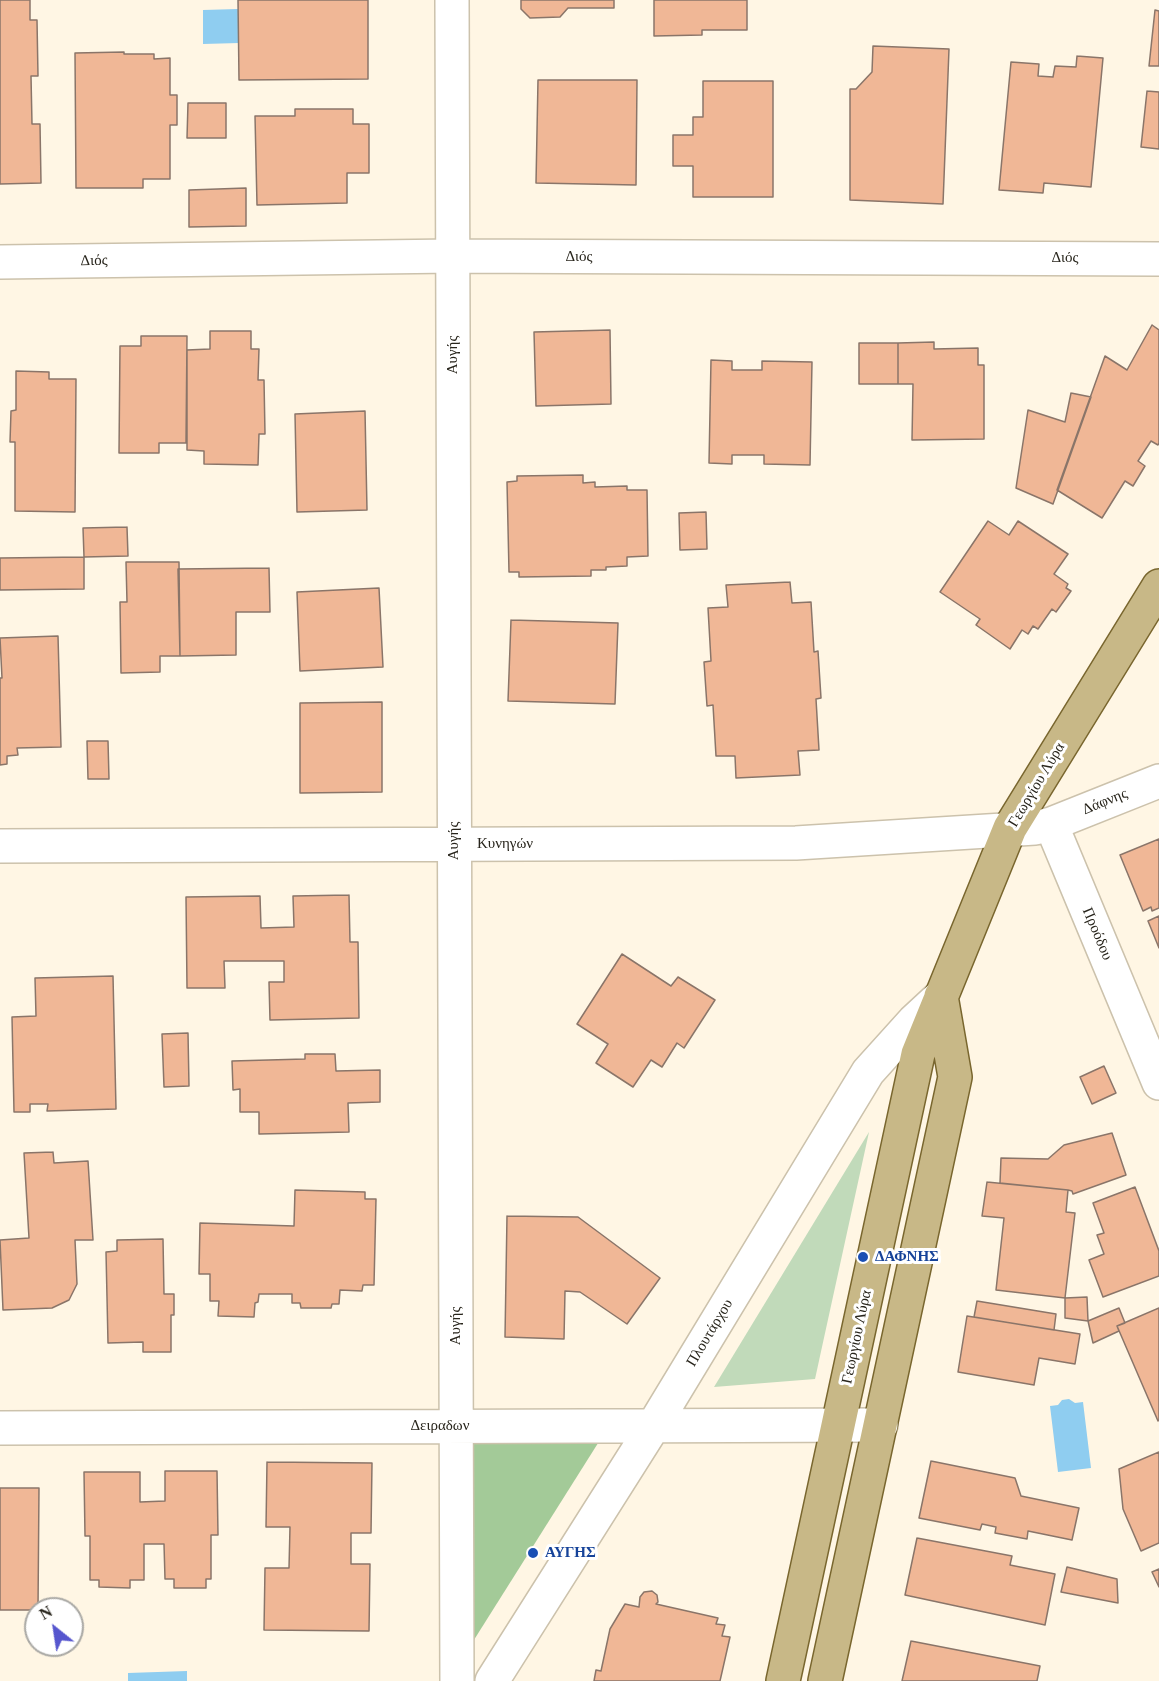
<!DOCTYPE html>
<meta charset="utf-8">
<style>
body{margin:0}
#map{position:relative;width:1159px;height:1681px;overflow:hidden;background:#fff6e4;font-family:Georgia,serif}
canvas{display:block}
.north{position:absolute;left:24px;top:1597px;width:60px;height:60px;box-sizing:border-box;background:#fff;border:2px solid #a9a8a4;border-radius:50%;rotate:330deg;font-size:16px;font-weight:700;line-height:24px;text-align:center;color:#28251c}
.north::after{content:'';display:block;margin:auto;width:21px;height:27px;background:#5656ce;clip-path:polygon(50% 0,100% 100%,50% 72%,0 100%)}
</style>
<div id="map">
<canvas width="1159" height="1681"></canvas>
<div class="north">N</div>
</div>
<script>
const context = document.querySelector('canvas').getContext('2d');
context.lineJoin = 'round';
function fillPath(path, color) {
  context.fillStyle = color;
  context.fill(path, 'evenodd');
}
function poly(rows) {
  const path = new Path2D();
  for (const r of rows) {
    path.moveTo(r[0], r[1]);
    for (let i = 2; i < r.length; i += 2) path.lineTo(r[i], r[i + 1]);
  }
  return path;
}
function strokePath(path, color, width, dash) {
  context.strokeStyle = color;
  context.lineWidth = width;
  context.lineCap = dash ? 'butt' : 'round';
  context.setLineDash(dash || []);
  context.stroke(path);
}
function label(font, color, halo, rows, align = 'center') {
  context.font = font + ' Georgia,serif';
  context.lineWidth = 6;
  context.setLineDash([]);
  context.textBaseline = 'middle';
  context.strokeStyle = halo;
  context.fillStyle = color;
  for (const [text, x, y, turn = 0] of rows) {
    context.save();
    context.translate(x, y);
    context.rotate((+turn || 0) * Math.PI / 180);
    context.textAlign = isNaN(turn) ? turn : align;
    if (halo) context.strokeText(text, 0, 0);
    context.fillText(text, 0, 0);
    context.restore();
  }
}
const green = poly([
 [869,1132,815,1379,714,1387]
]);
const forest = poly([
 [461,1432,600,1440,472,1643]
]);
const water = poly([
 [238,9,239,43,203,44,203,10],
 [1069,1399,1075,1403,1083,1402,1091,1468,1058,1472,1050,1406,1058,1405,1062,1400],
 [187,1671,187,1681,128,1681,128,1673]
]);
const building = poly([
 [0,0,30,0,30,20,37,20,38,76,31,76,32,124,40,124,41,183,0,184,0,0],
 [238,0,368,0,368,79,239,80,238,0],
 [521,0,614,0,614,8,568,8,560,17,530,18,521,9,521,0],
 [654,0,747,0,747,30,702,30,702,35,654,36,654,0],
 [1155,10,1159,11,1159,66,1149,66,1155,10],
 [873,46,949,49,943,204,850,200,850,89,856,89,872,72,873,46],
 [124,52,124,54,154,54,154,59,170,58,170,95,177,95,177,125,170,125,170,179,143,179,143,188,76,188,75,53,124,52],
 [1077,56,1103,58,1091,187,1044,183,1043,193,999,190,1011,62,1039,64,1038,76,1053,77,1055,66,1076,67,1077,56],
 [538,80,637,80,636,185,536,183,538,80],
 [703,81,773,81,773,197,693,197,693,166,673,166,673,135,693,135,693,117,703,117,703,81],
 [1147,91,1159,92,1159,149,1141,147,1147,91],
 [188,103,226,103,226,138,187,138,188,103],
 [295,109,353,109,353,124,369,124,369,173,347,173,347,203,257,205,255,116,295,116,295,109],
 [246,188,246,226,189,227,189,190,246,188],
 [1152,325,1159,330,1159,443,1158,445,1151,441,1138,461,1145,466,1133,486,1125,481,1102,518,1057,490,1105,356,1127,370,1152,325],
 [610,330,611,404,536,406,534,332,610,330],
 [210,331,251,331,251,349,259,349,258,380,264,380,265,434,259,434,258,465,204,464,204,451,187,450,187,350,210,349,210,331],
 [141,336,187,336,186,443,159,443,159,453,119,453,120,346,141,346,141,336],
 [934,342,934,349,978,348,978,365,984,365,984,439,912,440,913,384,898,384,898,343,934,342],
 [859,343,898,343,898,384,859,384,859,343],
 [711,360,732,361,732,370,762,370,762,361,812,362,810,465,764,464,764,455,732,455,732,464,709,463,711,360],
 [16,371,49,372,49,379,76,379,75,512,15,511,15,442,10,442,11,411,16,410,16,371],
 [1071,393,1091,397,1053,504,1016,488,1028,410,1065,422,1071,393],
 [365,411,367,510,297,512,295,414,365,411],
 [583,475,583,483,595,482,595,487,627,486,627,490,647,490,648,556,627,557,627,566,606,567,606,570,591,570,591,576,519,577,519,572,509,572,507,482,517,481,517,476,583,475],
 [706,512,707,549,680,550,679,513,706,512],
 [988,521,1009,535,1018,521,1068,554,1054,574,1068,584,1066,588,1071,591,1056,612,1052,609,1038,629,1033,626,1028,634,1022,630,1010,649,976,625,980,619,940,592,988,521],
 [127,527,128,556,84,557,83,528,127,527],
 [84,557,84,589,0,590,0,558,84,557],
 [126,562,179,562,180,656,160,656,160,672,121,673,120,602,127,602,126,562],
 [269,568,270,612,236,612,236,655,180,656,178,569,269,568],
 [790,582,792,603,811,602,814,652,818,651,821,698,816,699,819,750,798,751,800,775,736,778,735,756,716,756,713,705,707,706,704,662,711,661,708,608,728,607,726,585,790,582],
 [379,588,383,667,300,671,297,592,379,588],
 [511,620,618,623,615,704,508,701,511,620],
 [58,636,61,747,17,748,18,755,7,756,7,764,0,765,0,678,2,678,0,638,58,636],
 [382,702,382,792,300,793,300,703,382,702],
 [87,741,108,741,109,779,88,779,87,741],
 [1159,839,1159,908,1152,911,1151,907,1143,911,1120,855,1159,839],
 [349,895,350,942,358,942,359,1018,270,1020,269,982,284,982,284,961,224,961,225,988,187,988,186,897,260,896,261,928,294,927,293,896,349,895],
 [1159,916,1159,948,1148,921,1159,916],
 [622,954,671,986,678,977,715,1000,684,1048,677,1043,662,1067,651,1060,633,1087,596,1063,608,1044,577,1024,622,954],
 [113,976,116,1109,47,1111,48,1104,30,1104,30,1112,14,1112,12,1017,36,1016,35,978,113,976],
 [188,1033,189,1086,164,1087,162,1034,188,1033],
 [305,1054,335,1054,336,1071,380,1070,380,1102,348,1103,349,1132,259,1134,259,1112,240,1112,240,1089,233,1090,232,1061,305,1059,305,1054],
 [1104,1066,1116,1093,1092,1104,1080,1077,1104,1066],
 [1112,1133,1126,1175,1073,1194,1072,1191,1068,1190,1000,1183,1001,1158,1048,1159,1064,1145,1112,1133],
 [53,1152,54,1163,88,1161,93,1240,75,1240,77,1284,69,1300,52,1308,3,1310,0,1240,29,1238,24,1153,53,1152],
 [987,1182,1068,1190,1066,1212,1075,1213,1065,1298,996,1290,1004,1218,982,1216,987,1182],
 [1135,1187,1159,1251,1159,1276,1103,1297,1089,1260,1104,1254,1097,1235,1104,1233,1093,1203,1135,1187],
 [295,1190,365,1192,365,1199,376,1199,374,1285,363,1285,362,1291,340,1290,339,1304,332,1304,331,1308,301,1308,300,1303,292,1303,292,1294,259,1294,258,1302,255,1303,254,1317,218,1316,219,1301,210,1301,210,1274,199,1274,200,1223,294,1226,295,1190],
 [507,1216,578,1217,660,1278,627,1324,580,1292,565,1291,564,1339,505,1337,507,1216],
 [163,1239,164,1294,174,1294,174,1315,171,1315,171,1352,143,1352,143,1342,108,1343,106,1252,117,1251,117,1240,163,1239],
 [1087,1297,1088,1321,1065,1318,1065,1298,1087,1297],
 [977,1301,1056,1314,1054,1330,974,1317,977,1301],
 [1119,1308,1125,1323,1117,1326,1119,1331,1093,1343,1088,1321,1119,1308],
 [1159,1308,1159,1420,1158,1421,1117,1326,1159,1308],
 [967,1316,1080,1334,1075,1364,1039,1358,1034,1385,958,1372,967,1316],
 [1159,1452,1159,1543,1141,1551,1123,1509,1119,1469,1159,1452],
 [931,1461,1015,1478,1021,1496,1079,1508,1072,1540,1028,1531,1027,1539,995,1533,996,1527,982,1524,980,1530,919,1518,931,1461],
 [267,1462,372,1463,371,1533,351,1533,351,1564,370,1564,369,1631,264,1630,265,1568,289,1568,290,1527,266,1527,267,1462],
 [165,1471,217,1471,218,1535,211,1535,211,1579,206,1579,206,1588,174,1588,174,1579,165,1579,164,1544,144,1544,144,1580,130,1580,130,1588,99,1587,99,1580,90,1580,90,1536,85,1536,84,1472,140,1472,140,1502,165,1501,165,1471],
 [0,1488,39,1488,38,1609,36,1610,0,1610,0,1488],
 [917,1538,1012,1556,1010,1565,1055,1574,1045,1625,905,1595,917,1538],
 [1067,1567,1117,1579,1118,1603,1061,1592,1067,1567],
 [1159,1569,1159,1587,1152,1572,1159,1569],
 [652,1591,657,1595,658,1602,656,1604,718,1618,716,1624,725,1625,722,1636,730,1637,720,1681,594,1681,596,1670,601,1671,610,1629,625,1604,639,1607,640,1597,644,1592,652,1591],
 [911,1641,1040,1666,1037,1681,902,1681,911,1641]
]);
const minor = poly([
 [452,0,457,1681],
 [0,262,453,256,1159,259],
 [1051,824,1159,1083],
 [0,846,796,843,1035,828,1051,824,1159,781],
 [0,1428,881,1425],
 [492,1681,654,1425,868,1072,914,1021,941,996]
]);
const major = poly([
 [783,1681,918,1054,1010,828,1159,586],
 [825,1681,955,1077,941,996]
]);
const markers = [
 [863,1257,6,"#1a4fb4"],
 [533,1553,6,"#1a4fb4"]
];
const streetNames = [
 ["Διός",579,257],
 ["Διός",1065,258],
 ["Διός",94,261,-1],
 ["Αυγής",453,355,-90],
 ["Γεωργίου Λύρα",1037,785,-59],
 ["Δάφνης",1105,802,-22],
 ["Αυγής",454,841,-90],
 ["Κυνηγών",505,844],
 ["Προόδου",1097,934,67],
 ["Αυγής",456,1326,-90],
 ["Πλουτάρχου",710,1333,-59],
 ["Γεωργίου Λύρα",857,1337,-78],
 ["Δειραδων",440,1426]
];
const transitNames = [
 ["ΔΑΦΝΗΣ",875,1257],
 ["ΑΥΓΗΣ",545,1553]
];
fillPath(green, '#c1daba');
fillPath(forest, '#a3ca98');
fillPath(water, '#8fcdf0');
fillPath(building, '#f0b796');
strokePath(building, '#8a7569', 1.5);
strokePath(minor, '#ccc2ac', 36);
strokePath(major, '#79662e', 36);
strokePath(minor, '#fff', 33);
strokePath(major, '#c8b887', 33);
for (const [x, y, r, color] of markers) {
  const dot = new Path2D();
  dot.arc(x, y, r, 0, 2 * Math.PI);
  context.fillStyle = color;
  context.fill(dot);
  strokePath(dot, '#fff', 2);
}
label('15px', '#28251c', '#fff', streetNames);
label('bold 15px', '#164399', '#fff', transitNames, 'left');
</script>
